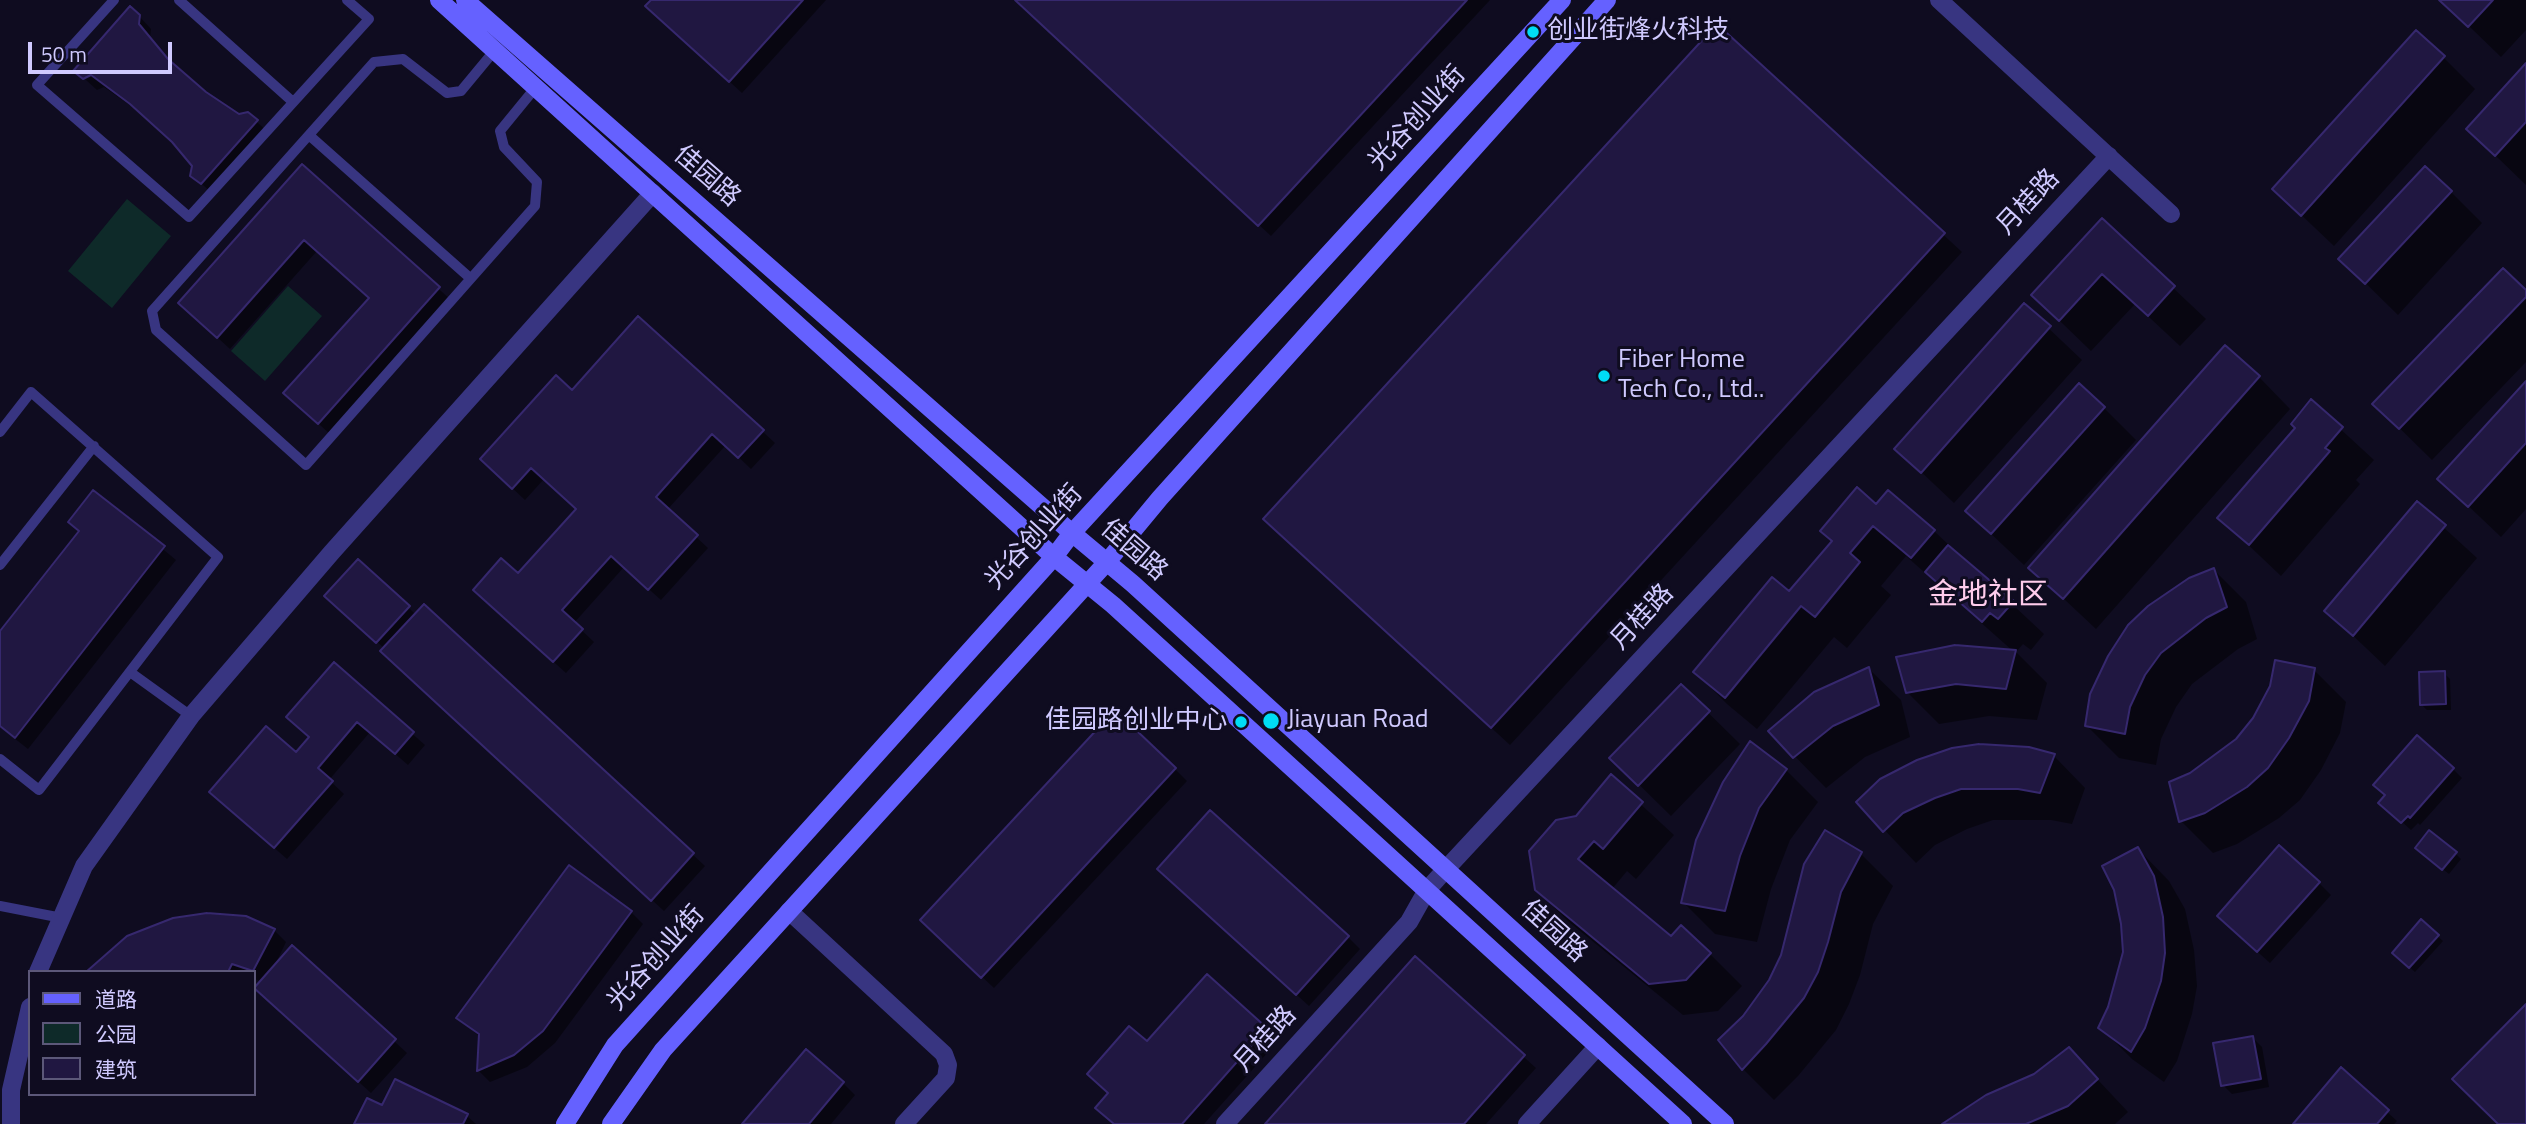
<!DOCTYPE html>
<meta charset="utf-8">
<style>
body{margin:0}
#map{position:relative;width:2526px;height:1124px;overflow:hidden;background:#0f0c20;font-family:"Titillium Web","Noto Sans SC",sans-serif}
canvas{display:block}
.legend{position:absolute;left:28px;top:970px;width:228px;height:126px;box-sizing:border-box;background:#0f0c20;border:2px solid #5c5879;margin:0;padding:9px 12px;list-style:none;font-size:21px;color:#d0caff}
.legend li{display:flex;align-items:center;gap:14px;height:35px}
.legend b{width:35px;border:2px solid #5c5879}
.scale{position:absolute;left:28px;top:42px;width:144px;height:32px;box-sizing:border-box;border:4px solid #d0caff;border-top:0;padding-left:9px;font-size:21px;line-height:24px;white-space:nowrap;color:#d0caff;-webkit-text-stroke:5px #0f0c20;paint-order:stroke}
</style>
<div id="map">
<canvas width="2526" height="1124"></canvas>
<ul class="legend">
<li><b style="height:9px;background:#6561ff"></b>道路</li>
<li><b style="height:19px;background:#0e2a29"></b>公园</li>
<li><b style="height:19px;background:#201741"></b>建筑</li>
</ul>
<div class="scale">50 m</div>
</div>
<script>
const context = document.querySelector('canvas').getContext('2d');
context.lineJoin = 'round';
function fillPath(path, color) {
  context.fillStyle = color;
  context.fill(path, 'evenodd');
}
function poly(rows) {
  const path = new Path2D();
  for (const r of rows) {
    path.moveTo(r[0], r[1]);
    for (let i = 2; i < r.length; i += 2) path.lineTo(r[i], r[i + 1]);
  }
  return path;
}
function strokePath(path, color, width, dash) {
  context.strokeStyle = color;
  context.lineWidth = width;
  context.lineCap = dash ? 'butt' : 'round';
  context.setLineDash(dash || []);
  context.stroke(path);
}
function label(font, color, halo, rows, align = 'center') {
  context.font = font + ' "Titillium Web","Noto Sans SC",sans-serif';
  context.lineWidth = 6;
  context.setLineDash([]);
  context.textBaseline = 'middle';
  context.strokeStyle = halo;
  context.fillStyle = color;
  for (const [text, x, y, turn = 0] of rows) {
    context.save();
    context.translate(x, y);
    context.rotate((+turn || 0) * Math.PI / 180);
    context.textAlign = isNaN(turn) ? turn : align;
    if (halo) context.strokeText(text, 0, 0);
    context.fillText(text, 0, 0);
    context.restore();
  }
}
const green = poly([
 [127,199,171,236,112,308,68,271],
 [288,286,322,316,265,381,231,351]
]);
const shadow = poly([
 [653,0,826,0,742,93,660,18],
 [1017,0,1490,0,1271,236],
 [2442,0,2526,0,2526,30,2501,57],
 [139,16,151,29,150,38,174,66,205,93,238,116,248,114,269,133,214,195,192,175,194,165,178,146,145,116,104,87,97,90,76,71],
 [1717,26,1962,252,1510,745,1284,537],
 [2443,57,2475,89,2334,246,2274,189],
 [2526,65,2526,185,2468,129],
 [302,166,451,300,331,435,298,405,370,298,317,251,230,349,193,315],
 [2451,192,2482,223,2398,315,2341,259],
 [2102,221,2206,319,2180,346,2135,304,2091,351,2033,295],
 [2526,292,2526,362,2432,460,2375,404],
 [2024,305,2082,360,1954,503,1897,449],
 [2259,377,2290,409,2096,629,2031,568],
 [2526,384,2526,509,2501,537,2440,479],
 [572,392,762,431,775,443,751,469,726,445,667,510,708,548,661,600,624,567,574,623,594,642,566,673,487,602,518,576,578,510,544,479,525,500,494,471],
 [2311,402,2374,460,2356,480,2360,484,2281,576,2220,518,2297,428],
 [2104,408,2136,440,2024,565,1967,511],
 [94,492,176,560,28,749,0,727,0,634,81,532],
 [2418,504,2477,558,2385,666,2327,611],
 [1877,506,1934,531,2044,634,2031,650,2023,644,2016,652,2047,683,2037,720,1989,716,1939,724,1907,692,2014,652,1906,556,1881,586,1891,595,1847,648,1834,637,1757,729,1727,704,1695,672,1790,594,1833,542,1822,531],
 [2214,570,2246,602,2257,639,2238,649,2192,684,2176,707,2161,739,2156,765,2119,758,2087,726],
 [336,605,408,607,416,615,424,606,705,866,664,911,395,663,385,649],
 [334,665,425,745,408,765,370,732,329,780,344,794,287,859,224,804,297,755,311,738],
 [1869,669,1901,700,1910,737,1865,757,1826,788,1770,731],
 [2314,670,2346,702,2340,733,2321,770,2300,800,2279,818,2237,844,2213,853,2181,821,2191,774,2238,741],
 [2444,673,2450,679,2451,710,2427,710,2421,704],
 [1681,686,1740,744,1671,816,1612,758],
 [2054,756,2085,788,2072,824,2051,820,1993,820,1967,829,1935,845,1916,863,1858,802],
 [1175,769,1187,781,994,988,934,932],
 [2453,769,2462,778,2420,825,2418,823,2411,830,2390,811],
 [1786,770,1818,802,1790,840,1771,889,1757,942,1715,934,1683,902],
 [1611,777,1674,835,1636,879,1627,871,1612,889,1672,938,1710,954,1742,986,1718,1011,1683,1015,1569,922,1536,890,1577,817],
 [2138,849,2169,881,2185,909,2194,950,2197,986,2192,1014,2177,1061,2164,1082,2132,1059,2100,1027,2110,1008,2125,952,2123,924,2116,889],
 [2455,853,2461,859,2449,874,2423,854],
 [1861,854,1893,886,1873,924,1860,975,1849,1004,1836,1030,1798,1076,1774,1100,1743,1069,1744,1017],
 [1171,881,1348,937,1360,949,1309,1006],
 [2319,883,2331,895,2270,963,2231,928],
 [631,912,643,924,555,1043,527,1067,490,1082,478,1070,480,1037,458,1018],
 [2422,922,2443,941,2415,972,2394,953],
 [274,930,286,942,275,965,292,947,407,1053,371,1093,268,1000,261,981,254,979,254,972,88,972,128,937],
 [1415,959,1536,1068,1486,1124,1268,1124],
 [1207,976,1278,1041,1204,1124,1115,1124,1147,1044],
 [2253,1038,2262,1047,2269,1087,2232,1094,2223,1085],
 [2069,1049,2128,1112,2115,1124,1945,1124,2035,1076],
 [2341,1070,2397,1121,2394,1124,2295,1124],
 [396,1081,467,1116,476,1124,356,1124,383,1108],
 [843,1083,855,1095,831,1124,744,1124]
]);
const building = poly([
 [651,0,803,0,729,82,645,6,651,0],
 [1015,0,1467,0,1258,226,1015,0],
 [2439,0,2493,0,2468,27,2439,0],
 [130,6,140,15,139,24,168,59,206,92,239,114,248,112,258,120,201,184,190,176,192,166,172,142,130,104,91,75,83,79,73,71,130,6],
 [1717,24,1945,233,1491,728,1263,519,1717,24],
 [2416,30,2445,56,2301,216,2272,189,2416,30],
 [2526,63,2526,122,2495,156,2466,129,2526,63],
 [302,164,440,287,318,424,283,393,369,298,304,240,217,338,178,303,302,164],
 [2425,166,2452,191,2365,284,2338,259,2425,166],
 [2102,218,2175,286,2148,316,2102,274,2059,321,2031,295,2102,218],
 [2503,268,2526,290,2526,297,2399,429,2372,404,2503,268],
 [2024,303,2051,326,1921,473,1894,449,2024,303],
 [638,316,764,430,738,458,712,434,656,497,698,535,648,590,611,556,562,610,583,629,553,662,473,590,501,558,518,573,576,509,531,468,512,489,480,459,556,375,572,390,638,316],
 [2225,345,2260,376,2063,599,2028,568,2225,345],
 [2526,381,2526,443,2468,507,2437,479,2526,381],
 [2079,383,2105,407,1991,534,1965,511,2079,383],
 [2311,399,2343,427,2325,448,2330,451,2249,545,2217,518,2295,428,2291,424,2311,399],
 [1857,487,1876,504,1888,490,1935,530,1911,558,1873,526,1850,553,1860,562,1815,617,1801,606,1725,698,1693,672,1772,577,1789,591,1832,541,1820,531,1857,487],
 [93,490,165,546,15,738,0,726,0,631,79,531,68,522,93,490],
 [2417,501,2446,525,2353,636,2324,611,2417,501],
 [1948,545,2014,601,1998,619,1990,613,1982,622,1925,572,1948,545],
 [358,559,410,606,376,643,324,596,358,559],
 [2214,568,2227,607,2206,618,2161,653,2145,675,2130,707,2125,734,2085,726,2090,694,2108,656,2128,625,2148,606,2189,578,2214,568],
 [424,604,694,853,651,901,380,651,424,604],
 [1955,645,2016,650,2006,689,1956,684,1906,693,1896,657,1955,645],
 [2275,660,2315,668,2309,701,2289,738,2268,768,2247,787,2205,813,2179,822,2169,782,2190,773,2236,739,2253,718,2270,686,2275,660],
 [334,662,414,732,395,754,357,722,318,768,333,781,274,848,209,792,266,726,296,752,309,737,286,717,334,662],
 [1869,667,1879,705,1833,726,1793,758,1768,731,1814,692,1869,667],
 [2445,671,2446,704,2420,705,2419,672,2445,671],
 [1681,684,1710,711,1638,786,1609,758,1681,684],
 [1115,710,1176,768,981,978,920,920,1115,710],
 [2417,735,2454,768,2410,818,2408,816,2401,823,2378,803,2385,795,2373,785,2417,735],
 [1750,741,1787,769,1759,808,1740,856,1725,911,1681,903,1696,840,1723,782,1750,741],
 [1979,744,2029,747,2055,754,2040,793,2018,789,1961,789,1935,798,1903,813,1883,832,1856,802,1880,779,1917,760,1952,748,1979,744],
 [1611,774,1643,802,1603,849,1594,841,1578,859,1671,936,1681,925,1711,953,1686,980,1649,984,1535,890,1529,851,1556,820,1576,816,1611,774],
 [1210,810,1349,936,1296,995,1157,869,1210,810],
 [1825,830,1862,852,1841,892,1828,942,1818,972,1804,998,1766,1044,1742,1070,1718,1040,1743,1016,1769,980,1781,955,1804,864,1825,830],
 [2429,830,2457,852,2442,870,2415,848,2429,830],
 [2279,845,2320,882,2257,952,2217,916,2279,845],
 [2138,847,2154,876,2163,917,2165,953,2161,981,2145,1028,2131,1052,2098,1028,2108,1007,2123,952,2121,924,2114,890,2102,866,2138,847],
 [569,865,632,911,543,1031,514,1055,477,1071,479,1034,456,1018,569,865],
 [207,913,246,916,275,929,253,971,232,964,228,972,86,972,127,936,173,918,207,913],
 [2421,919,2439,935,2409,968,2392,953,2421,919],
 [292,945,396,1039,358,1082,254,988,292,945],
 [1415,956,1525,1055,1464,1124,1265,1124,1415,956],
 [1207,974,1267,1028,1182,1124,1114,1124,1095,1108,1108,1093,1087,1074,1129,1026,1147,1041,1207,974],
 [2526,1004,2526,1124,2498,1124,2452,1079,2526,1004],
 [2253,1036,2261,1079,2221,1086,2213,1043,2253,1036],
 [2069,1047,2098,1079,2068,1106,2026,1124,1942,1124,1986,1095,2034,1074,2069,1047],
 [806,1049,844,1082,809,1124,742,1124,806,1049],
 [2341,1067,2389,1110,2377,1124,2293,1124,2341,1067],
 [395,1079,468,1114,463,1124,354,1124,367,1098,382,1105,395,1079]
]);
const lane = poly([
 [114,0,37,85,189,217,369,19,347,0],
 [179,0,293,102],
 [495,50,461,91,447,93,403,59,374,62,152,311,156,330,306,465,535,206,537,182,504,147,500,131,536,87],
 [310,136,470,278],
 [0,432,31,392,218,557,39,790,0,759],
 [0,565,94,446],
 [130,672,191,716],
 [0,906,62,918]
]);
const street = poly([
 [1939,0,2171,214],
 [789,911,944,1054,948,1065,946,1078,904,1124],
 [38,972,84,866,191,716,332,552,653,193],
 [11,1124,11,1090,30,1007],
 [1225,1124,1409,922,1427,890,1446,869,2109,156],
 [1527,1124,1598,1046]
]);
const secondary = poly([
 [439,0,1054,557,1113,605,1683,1124],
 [465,0,1072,533,1133,584,1725,1124],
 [565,1124,615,1045,1054,557,1072,533,1562,0],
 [611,1124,663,1050,1107,562,1160,498,1607,0]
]);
const markers = [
 [1533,32,7,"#00dcf5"],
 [1604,376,7,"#00dcf5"],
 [1271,721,9,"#00dcf5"],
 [1241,722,7,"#00dcf5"]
];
const poiNames = [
 ["创业街烽火科技",1547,32],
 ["Fiber Home",1618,361],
 ["Tech Co., Ltd..",1618,391],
 ["Jiayuan Road",1287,721],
 ["佳园路创业中心",1227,722,"right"]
];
const streetNames = [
 ["光谷创业街",1418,119,-48],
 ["佳园路",706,177,41],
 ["月桂路",2029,203,-47],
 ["光谷创业街",1035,538,-48],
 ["佳园路",1133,551,41],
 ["月桂路",1643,618,-47],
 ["佳园路",1553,932,42],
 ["光谷创业街",657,959,-48],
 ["月桂路",1266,1040,-48]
];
const quarterNames = [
 ["金地社区",1988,597]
];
fillPath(green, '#0e2a29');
fillPath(shadow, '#0007');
fillPath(building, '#201741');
strokePath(building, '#36286e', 2);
strokePath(lane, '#383581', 10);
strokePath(street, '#383581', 18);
strokePath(secondary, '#6561ff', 18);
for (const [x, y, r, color] of markers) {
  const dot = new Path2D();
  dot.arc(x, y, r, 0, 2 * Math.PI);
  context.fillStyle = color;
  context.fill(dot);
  strokePath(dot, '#0f0c20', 2.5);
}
label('26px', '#d0caff', '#0f0c20', poiNames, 'left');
label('26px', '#d0caff', '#0f0c20', streetNames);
label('30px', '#ffccec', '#0f0c20', quarterNames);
</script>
